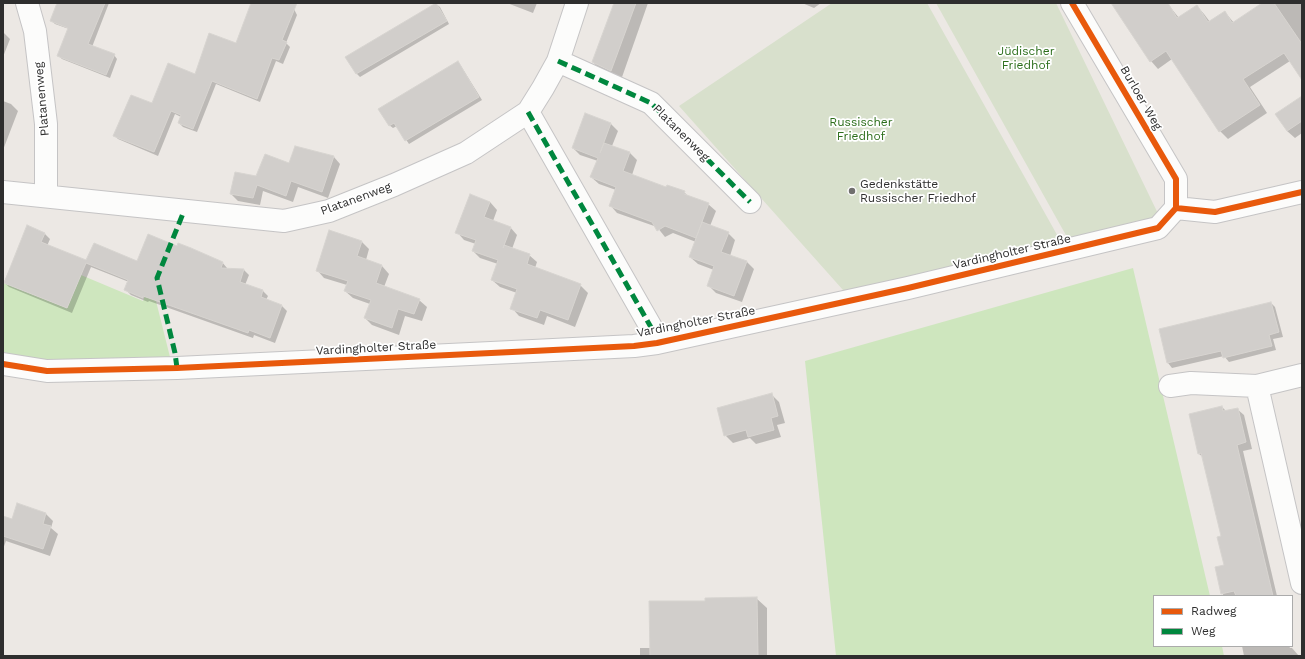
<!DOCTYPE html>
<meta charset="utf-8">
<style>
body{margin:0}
#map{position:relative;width:1305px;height:659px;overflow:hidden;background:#ece8e4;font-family:"Work Sans",sans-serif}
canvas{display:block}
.frame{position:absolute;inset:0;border:4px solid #2e2e2e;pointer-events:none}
.legend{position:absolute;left:1153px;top:595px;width:140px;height:52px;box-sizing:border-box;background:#fff;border:1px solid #ababab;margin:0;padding:5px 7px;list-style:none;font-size:12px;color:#2e2e2e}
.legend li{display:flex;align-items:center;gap:8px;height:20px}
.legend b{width:20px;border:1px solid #ababab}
</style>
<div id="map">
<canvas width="1305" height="659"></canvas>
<div class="frame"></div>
<ul class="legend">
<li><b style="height:5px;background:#e8590c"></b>Radweg</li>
<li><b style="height:5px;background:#00873e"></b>Weg</li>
</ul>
</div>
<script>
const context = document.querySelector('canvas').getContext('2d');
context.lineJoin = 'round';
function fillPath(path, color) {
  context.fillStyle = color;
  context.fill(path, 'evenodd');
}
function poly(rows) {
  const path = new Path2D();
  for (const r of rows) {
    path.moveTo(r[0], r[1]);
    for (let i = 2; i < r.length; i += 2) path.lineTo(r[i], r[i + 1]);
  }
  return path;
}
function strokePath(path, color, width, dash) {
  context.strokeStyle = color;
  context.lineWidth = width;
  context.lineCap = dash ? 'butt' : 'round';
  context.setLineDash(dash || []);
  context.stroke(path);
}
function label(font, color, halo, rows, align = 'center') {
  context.font = font + ' "Work Sans",sans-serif';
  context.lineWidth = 3.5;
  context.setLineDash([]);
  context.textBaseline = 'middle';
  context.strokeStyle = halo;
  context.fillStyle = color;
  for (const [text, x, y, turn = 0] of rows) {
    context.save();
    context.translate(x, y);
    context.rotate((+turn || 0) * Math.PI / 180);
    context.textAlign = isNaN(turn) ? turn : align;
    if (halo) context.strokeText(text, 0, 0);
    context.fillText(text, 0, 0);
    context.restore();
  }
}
const green = poly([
 [1133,268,1210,596,1154,596,1154,646,1222,646,1224,656,836,656,805,361],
 [81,275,143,301,151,281,170,357,47,362,3,352,3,286,4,283,67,308]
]);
const cemetery = poly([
 [832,3,927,3,1065,249,851,299,679,106],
 [936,3,1056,3,1165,228,1072,246]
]);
const shadow = poly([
 [58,3,109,3,92,47,114,55,117,59,110,78,62,59,59,56,69,29,55,24,52,21],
 [252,3,291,3,297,15,286,43,290,47,283,64,276,61,260,102,216,84,197,132,183,127,179,123,181,117,175,114,158,156,118,139,114,135,152,105,196,75,236,45],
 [507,3,537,3,533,13],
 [615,3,648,3,621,80,602,72,593,62],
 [802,3,821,3,814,8],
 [1113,3,1167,3,1179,18,1197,6,1204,14,1210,22,1225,12,1234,23,1264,3,1302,3,1302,78,1290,61,1250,87,1267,113,1228,139,1220,131,1172,59,1158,69,1151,61],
 [436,4,440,7,449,24,360,77,356,73],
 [3,32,10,39,3,57],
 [458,62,461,66,482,100,409,144,397,126,393,128,389,125],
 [1302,97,1302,133,1295,138,1287,131],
 [3,101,11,104,18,111,3,150],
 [611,124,618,131,612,146,630,153,637,160,632,175,666,188,684,192,689,197,708,204,716,211,710,226,728,233,735,240,730,256,747,262,754,269,742,302,716,293,708,285,714,270,698,264,690,257,696,242,673,233,665,237,657,227,617,213,610,205,616,190,599,184,591,177,598,161,580,155,573,148],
 [295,147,334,157,340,164,328,198,298,187,293,202,263,191,260,205,238,201,231,194,257,178,289,164],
 [470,195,490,202,497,210,493,221,510,227,517,235,512,249,529,255,537,262,535,268,580,285,588,293,575,327,547,316,544,325,519,316,512,308,517,293,500,287,492,280,498,264,480,258,473,251,476,244,464,240,457,232],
 [28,227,45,234,50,239,47,246,87,262,137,262,177,247,222,262,227,268,227,269,244,270,249,275,245,285,263,291,268,296,266,300,282,306,287,311,275,343,254,335,253,338,149,301,148,302,131,295,126,290,129,282,91,267,72,313,9,287,4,282],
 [329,231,362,242,369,249,366,260,382,266,389,274,384,287,419,300,427,307,422,321,405,316,399,335,372,325,365,318,370,304,353,298,345,291,347,285,324,278,317,270],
 [1271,303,1275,307,1283,337,1273,339,1276,350,1229,362,1224,356,1172,368,1168,363,1160,330],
 [772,395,779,402,785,423,777,425,781,437,756,444,750,438,733,443,725,435],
 [1222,407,1226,411,1237,409,1244,415,1252,449,1243,451,1277,596,1224,596,1222,593,1225,566,1222,537,1203,457,1199,454],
 [18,504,46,514,53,521,51,528,58,534,50,556,6,541,3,549,3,517,12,520],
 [756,598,767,608,767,656,640,656,640,648,651,648,706,602],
 [1242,646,1289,646,1290,648,1292,648,1299,656,1244,656]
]);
const building = poly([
 [57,3,105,3,88,44,115,54,106,75,57,56,68,28,50,21,57,3],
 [251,3,297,3,282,40,287,42,279,60,272,58,257,99,212,81,193,129,178,123,181,115,171,111,154,152,113,136,131,95,152,103,168,63,195,74,209,33,236,43,251,3],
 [436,3,447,21,356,74,345,57,436,3],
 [614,3,636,3,611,71,592,62,614,3],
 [1111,3,1168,3,1177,18,1197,5,1208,22,1225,11,1232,23,1262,3,1274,3,1302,44,1302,80,1284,53,1243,79,1260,105,1219,132,1166,51,1150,62,1111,3],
 [458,61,479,97,405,141,394,123,389,126,378,109,458,61],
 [1302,96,1302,121,1287,131,1275,114,1302,96],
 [585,113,611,123,600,153,604,143,630,152,623,171,666,187,667,185,685,191,684,194,709,203,696,238,665,226,657,231,652,222,609,206,616,187,590,177,598,158,572,148,585,113],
 [295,146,334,156,322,192,291,181,286,196,257,185,253,198,230,194,235,172,256,176,265,154,289,163,295,146],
 [470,194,490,202,484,217,511,227,503,248,504,245,530,254,527,264,581,284,568,320,540,310,537,318,510,309,517,289,491,280,498,260,472,251,476,240,455,233,470,194],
 [702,222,729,232,721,252,747,261,734,296,707,286,714,266,689,257,702,222],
 [27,225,45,233,41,242,86,260,94,243,137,261,148,234,177,246,178,243,191,248,223,262,221,268,244,269,240,282,263,290,261,297,282,305,270,338,249,330,248,333,143,296,143,298,124,290,128,280,86,263,67,308,4,283,27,225],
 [329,230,362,241,357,256,382,265,376,283,420,299,414,314,398,309,392,328,364,318,371,300,344,291,348,281,316,271,329,230],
 [1271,302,1279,332,1269,335,1272,346,1223,358,1221,351,1167,363,1159,329,1271,302],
 [772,393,778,416,771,418,774,430,748,437,746,430,724,436,717,408,772,393],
 [1222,406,1223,411,1238,408,1246,442,1237,445,1273,596,1236,596,1234,591,1221,594,1215,567,1224,565,1217,537,1221,536,1201,453,1198,454,1189,414,1222,406],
 [17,503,46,513,43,524,51,526,43,549,3,536,3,516,12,519,17,503],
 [757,597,758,656,650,656,649,601,705,601,705,598,757,597]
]);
const minor = poly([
 [27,3,35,31,46,124,46,196],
 [1072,3,1176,179,1176,208],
 [558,61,651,103,750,202],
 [528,112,652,329],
 [3,192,284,221,329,211,394,185,466,153,528,112,543,88,558,61,577,3],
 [1176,208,1215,212,1302,192],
 [3,364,47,371,177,368,533,351,634,346,657,343,908,288,1158,228,1176,208],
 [1170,386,1191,383,1257,386,1302,375],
 [1257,386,1302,583]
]);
const quiet = poly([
 [558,61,651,103,750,202],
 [528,112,652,329],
 [177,368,175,353,157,278,184,211]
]);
const cycleway = poly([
 [1072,3,1176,179,1176,208],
 [1176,208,1215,212,1302,192],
 [3,364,47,371,177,368,533,351,634,346,657,343,908,288,1158,228,1176,208]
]);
const markers = [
 [852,191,4,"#706f6e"]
];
const parkNames = [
 ["Jüdischer",1026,51],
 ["Friedhof",1026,65],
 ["Russischer",861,122],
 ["Friedhof",861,136]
];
const streetNames = [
 ["Burloer Weg",1141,98,60],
 ["Platanenweg",42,99,-95],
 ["Platanenweg",681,133,45],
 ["Platanenweg",356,199,-20],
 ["Vardingholter Straße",1012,252,-13],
 ["Vardingholter Straße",696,322,-11],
 ["Vardingholter Straße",376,348,-3]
];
const poiNames = [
 ["Gedenkstätte",860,184],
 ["Russischer Friedhof",860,198]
];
fillPath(green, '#cee6be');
fillPath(cemetery, '#d8e0cc');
fillPath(shadow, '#0003');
fillPath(building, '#d1cecb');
strokePath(building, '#d7d4d0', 1);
strokePath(minor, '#c5c4c5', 24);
strokePath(minor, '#fcfcfb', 22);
strokePath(quiet, '#00873e', 5, [10, 5]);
strokePath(cycleway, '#e8590c', 6);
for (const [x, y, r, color] of markers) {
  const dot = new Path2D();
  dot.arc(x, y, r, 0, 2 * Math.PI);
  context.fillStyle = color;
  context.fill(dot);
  strokePath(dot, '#fff', 1.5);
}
label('12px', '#2c6e1b', '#fff', parkNames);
label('12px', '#2e2e2e', '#fff', streetNames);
label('12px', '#2e2e2e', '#fff', poiNames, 'left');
</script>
